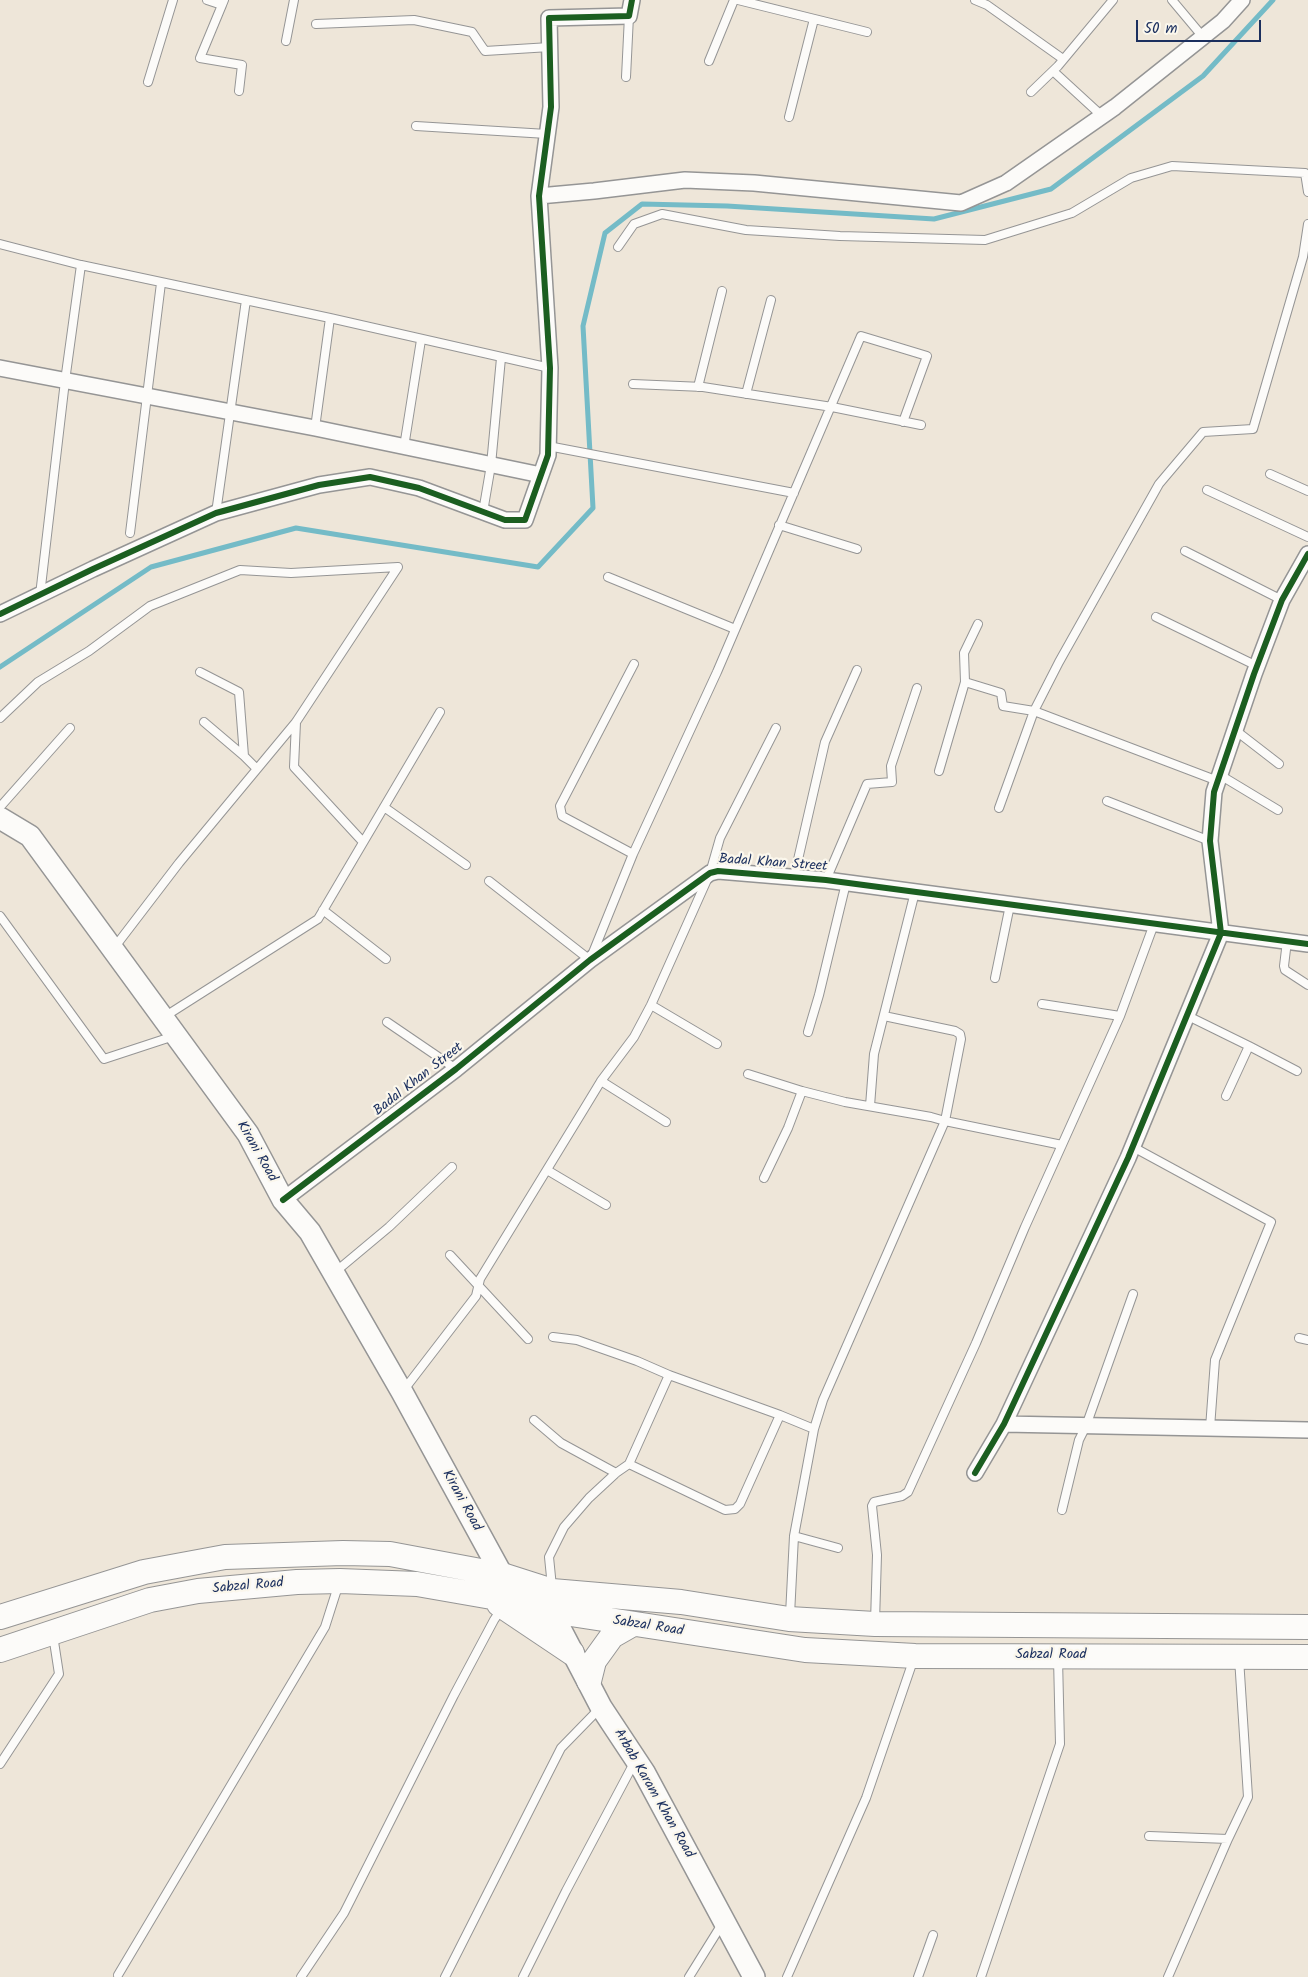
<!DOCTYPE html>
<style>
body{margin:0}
#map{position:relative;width:1308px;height:1977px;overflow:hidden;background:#eee6d9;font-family:Kalam,sans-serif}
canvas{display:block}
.scale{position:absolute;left:1136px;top:20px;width:125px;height:22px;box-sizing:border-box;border:2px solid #1b2f5e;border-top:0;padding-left:6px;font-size:15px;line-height:18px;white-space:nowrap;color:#1b2f5e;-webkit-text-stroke:4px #fbf7ec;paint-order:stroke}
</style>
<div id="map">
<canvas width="1308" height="1977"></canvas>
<div class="scale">50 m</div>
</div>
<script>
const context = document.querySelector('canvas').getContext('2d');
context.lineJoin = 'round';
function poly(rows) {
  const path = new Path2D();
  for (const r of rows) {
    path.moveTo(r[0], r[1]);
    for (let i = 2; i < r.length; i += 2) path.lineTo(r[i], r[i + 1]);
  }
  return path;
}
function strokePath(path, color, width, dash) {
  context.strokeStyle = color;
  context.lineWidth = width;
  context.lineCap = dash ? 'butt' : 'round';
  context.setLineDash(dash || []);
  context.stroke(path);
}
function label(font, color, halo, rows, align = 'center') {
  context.font = font + ' Kalam,sans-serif';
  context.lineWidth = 4.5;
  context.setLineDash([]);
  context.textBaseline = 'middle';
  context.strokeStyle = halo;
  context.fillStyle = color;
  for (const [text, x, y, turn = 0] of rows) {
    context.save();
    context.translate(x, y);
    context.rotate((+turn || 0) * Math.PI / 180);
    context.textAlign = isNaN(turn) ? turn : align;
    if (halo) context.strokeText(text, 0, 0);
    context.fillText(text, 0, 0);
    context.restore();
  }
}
const stream = poly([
 [0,667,151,567,296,528,538,567,593,508,583,326,605,233,642,204,727,206,934,219,1051,189,1203,76,1273,0]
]);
const service = poly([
 [207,0,222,5,224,0],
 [738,0,867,32],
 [975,0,987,5,1063,59],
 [1172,0,1203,37],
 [222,5,200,58,242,65,239,91],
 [316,24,414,20,472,32,485,51,550,47],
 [286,41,294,0],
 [709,61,734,0],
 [1053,71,1102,116],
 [626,77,629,16],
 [148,82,173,0],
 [1031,92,1058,66,1113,0],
 [789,117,814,19],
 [416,126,547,134],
 [0,244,81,265,330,318,550,368],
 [618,247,634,224,662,214,746,230,840,236,985,240,1072,213,1131,178,1172,166,1305,173,1308,192],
 [633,384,703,387,832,407,921,425],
 [698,387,722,291],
 [746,394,771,300],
 [315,428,330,318],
 [548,446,794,493],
 [404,447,421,340],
 [1270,474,1308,491],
 [1207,490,1308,537],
 [483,512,491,465,501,358],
 [216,513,246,300],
 [779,525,857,549],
 [130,533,161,283],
 [1185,551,1282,600],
 [608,577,735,629],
 [40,595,65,381,81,265],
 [1156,617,1257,666],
 [200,672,239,692,244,756,257,769],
 [965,682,1001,693,1003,706,1034,711,1218,781],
 [0,718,38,682,89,651,150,606,240,570,291,573,398,567,296,722,179,863,114,948],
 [204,722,244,756],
 [296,722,294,767,363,842],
 [1235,730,1279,764],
 [939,771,965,682,964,653,978,624],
 [1220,775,1278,810],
 [1107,801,1210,841],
 [0,807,70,728],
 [384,807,466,865],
 [999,808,1034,711,1059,662,1159,484,1203,432,1253,429,1303,257,1308,224],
 [633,854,562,816,560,806,634,664],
 [794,877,825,742,857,670],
 [826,880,867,784,892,782,891,766,917,688],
 [489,881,590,960,633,854,717,672,861,336,927,356,903,422],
 [323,910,386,959],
 [0,916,104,1059,174,1036],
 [1287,941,1284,966,1285,970,1308,985],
 [995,978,1010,905],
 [1042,1004,1120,1016],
 [651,1005,717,1044],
 [1186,1015,1249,1046,1226,1096],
 [164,1017,318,919,440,712],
 [387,1022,456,1069],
 [808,1032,819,995,846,883],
 [1249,1046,1297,1071],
 [748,1074,802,1091,845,1102,931,1117,945,1121,1062,1145],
 [601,1081,666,1122],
 [870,1106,874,1054,915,892],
 [1133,1147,1271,1222,1215,1360,1210,1428],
 [547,1170,606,1205],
 [764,1178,788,1128,802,1091],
 [450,1255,528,1339],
 [334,1273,389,1227,452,1167],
 [553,1337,577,1340,637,1361,669,1375,780,1415,814,1429],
 [1299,1338,1308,1340],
 [403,1391,476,1296,480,1279,584,1109,601,1081,634,1037,651,1005,710,873,720,838,776,728],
 [534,1420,561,1443,616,1473],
 [629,1464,725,1510,735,1509,740,1504,780,1415],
 [1062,1510,1079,1440,1086,1426,1133,1294],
 [794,1536,838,1548],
 [552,1587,549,1557,564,1527,589,1498,616,1473,629,1464,669,1375],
 [790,1615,794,1536,814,1429,823,1400,945,1121,961,1039,960,1034,955,1031,884,1016],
 [875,1622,877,1555,872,1506,874,1502,902,1496,908,1492,976,1343,1025,1227,1120,1016,1154,924],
 [0,1764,59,1674,53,1635],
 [1149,1836,1228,1839,1168,1977],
 [1228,1839,1248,1797,1239,1658],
 [118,1975,325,1627,339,1583],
 [301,1977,344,1913,454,1695,494,1620,502,1608],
 [445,1977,561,1748,600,1708],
 [523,1977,566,1891,634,1763],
 [689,1977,722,1924],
 [787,1977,866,1798,914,1658],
 [918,1977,933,1935],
 [981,1977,1060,1744,1058,1658]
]);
const minor = poly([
 [539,196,594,191,685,180,754,183,961,203,1006,183,1115,107,1223,21,1242,0],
 [0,368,315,428,541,475],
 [0,614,93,569,216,513,319,485,370,477,419,488,505,520,525,520,548,455,550,368,539,196,551,107,549,18,629,16,632,0],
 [283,1200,456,1069,590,960,710,873,718,871,826,880,1308,944],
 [1004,1424,1308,1430],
 [975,1473,1004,1424,1128,1158,1221,933,1210,841,1214,792,1254,674,1282,600,1308,554]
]);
const secondary = poly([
 [0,818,30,836,248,1134,283,1200,310,1232,402,1392,502,1575,502,1589],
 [551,1611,601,1707,644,1772,754,1977]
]);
const primary = poly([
 [499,1604,572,1653],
 [0,1617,144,1572,225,1557,343,1553,390,1554,502,1575,552,1591,681,1602,789,1619,875,1624,1308,1627],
 [0,1650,150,1600,198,1591,297,1582,340,1581,417,1584,503,1599,551,1611,805,1650,915,1656,1308,1657],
 [589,1681,594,1661,612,1636,633,1624]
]);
const cycleway = poly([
 [0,614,93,569,216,513,319,485,370,477,419,488,505,520,525,520,548,455,550,368,539,196,551,107,549,18,629,16,632,0],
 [283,1200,456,1069,590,960,710,873,718,871,826,880,1308,944],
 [975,1473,1004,1424,1128,1158,1221,933,1210,841,1214,792,1254,674,1282,600,1308,554]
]);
const streetNames = [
 ["Badal Khan Street",773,864,4],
 ["Badal Khan Street",419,1080,-38],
 ["Kirani Road",256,1152,60],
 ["Kirani Road",461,1501,61],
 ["Sabzal Road",248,1587,-5],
 ["Sabzal Road",648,1627,9],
 ["Sabzal Road",1051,1656],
 ["Arbab Karam Khan Road",653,1794,60]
];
strokePath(stream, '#74bbc7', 5);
strokePath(service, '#959595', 10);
strokePath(minor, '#959595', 18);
strokePath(secondary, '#959595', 24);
strokePath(primary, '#959595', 26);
strokePath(service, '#fcfbf9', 8);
strokePath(minor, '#fcfbf9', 15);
strokePath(secondary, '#fcfbf9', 21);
strokePath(primary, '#fcfbf9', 24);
strokePath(cycleway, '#1b5e20', 6);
label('14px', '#1b2f5e', '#fbf7ec', streetNames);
</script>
